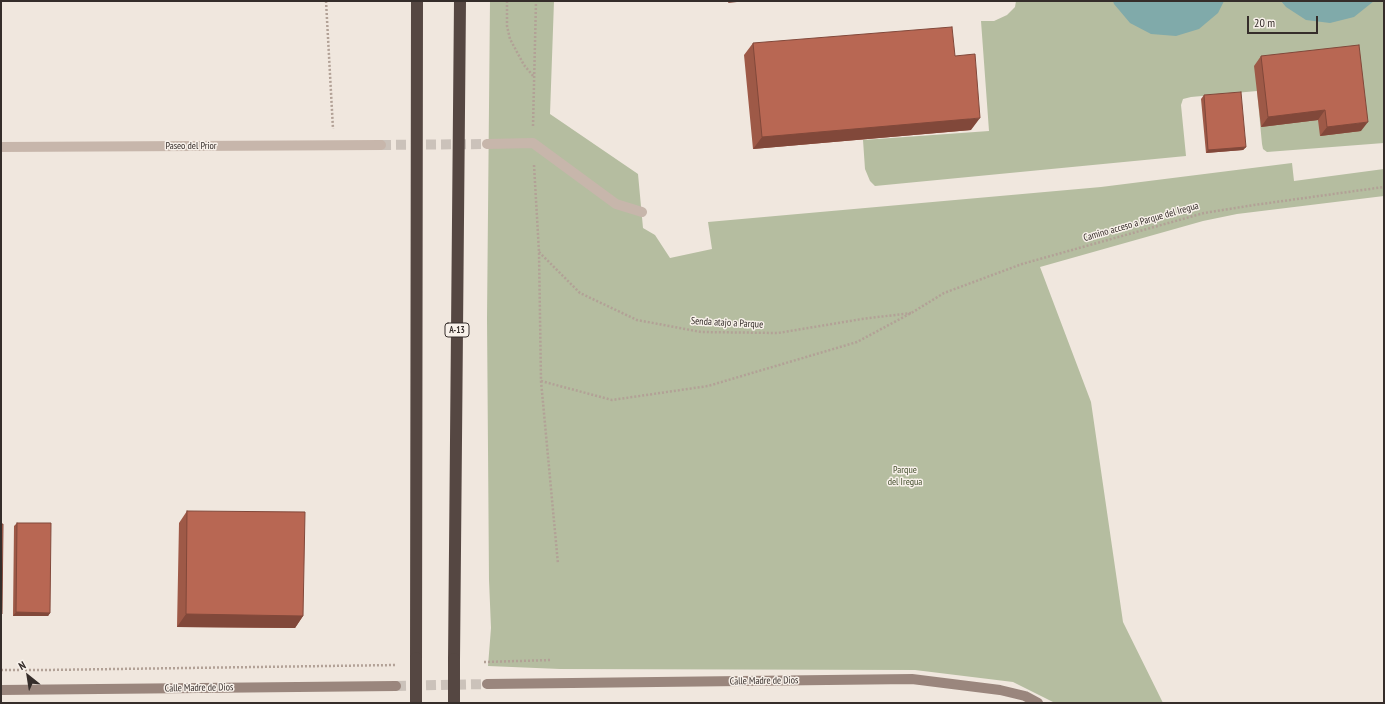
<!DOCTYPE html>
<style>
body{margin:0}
#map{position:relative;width:1385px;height:704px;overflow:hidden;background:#f0e7de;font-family:"PT Sans Narrow",sans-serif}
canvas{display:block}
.frame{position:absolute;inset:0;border:2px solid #352d2a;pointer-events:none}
.north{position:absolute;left:8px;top:656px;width:40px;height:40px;-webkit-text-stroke:3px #f8f1ea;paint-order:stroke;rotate:330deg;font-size:11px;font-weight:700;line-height:16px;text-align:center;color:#352d2a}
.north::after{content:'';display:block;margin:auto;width:14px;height:18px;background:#352d2a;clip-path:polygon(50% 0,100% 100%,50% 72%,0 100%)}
.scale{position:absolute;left:1247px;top:16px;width:71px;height:18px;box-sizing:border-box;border:2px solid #352d2a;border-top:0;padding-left:5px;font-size:12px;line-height:14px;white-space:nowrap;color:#352d2a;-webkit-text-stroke:3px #f8f1ea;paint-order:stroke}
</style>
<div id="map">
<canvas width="1385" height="704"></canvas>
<div class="frame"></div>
<div class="north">N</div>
<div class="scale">20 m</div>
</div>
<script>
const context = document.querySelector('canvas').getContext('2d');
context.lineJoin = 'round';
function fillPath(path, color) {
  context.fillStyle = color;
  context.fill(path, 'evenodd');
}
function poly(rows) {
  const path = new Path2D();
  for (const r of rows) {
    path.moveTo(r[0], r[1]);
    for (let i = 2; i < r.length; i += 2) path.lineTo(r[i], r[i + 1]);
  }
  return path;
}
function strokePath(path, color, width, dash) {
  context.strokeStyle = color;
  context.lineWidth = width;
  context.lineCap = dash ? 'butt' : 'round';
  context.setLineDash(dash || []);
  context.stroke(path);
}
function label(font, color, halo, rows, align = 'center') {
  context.font = font + ' "PT Sans Narrow",sans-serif';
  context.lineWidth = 3;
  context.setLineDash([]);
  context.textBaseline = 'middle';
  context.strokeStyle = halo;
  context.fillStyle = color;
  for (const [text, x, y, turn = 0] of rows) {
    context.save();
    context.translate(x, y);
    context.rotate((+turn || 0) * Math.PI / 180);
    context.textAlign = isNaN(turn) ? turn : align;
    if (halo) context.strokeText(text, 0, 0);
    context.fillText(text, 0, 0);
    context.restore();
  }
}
const green = poly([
 [490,1,554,1,550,114,638,174,643,228,655,235,670,258,712,249,708,222,1101,187,1292,163,1294,181,1384,169,1384,196,1237,214,1203,221,1040,267,1091,402,1123,622,1163,703,1055,703,1013,682,915,670,560,669,488,666,491,628,489,580,487,318],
 [1016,1,1384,1,1384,143,1267,152,1263,149,1262,144,1257,91,1191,97,1183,99,1181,105,1186,156,875,186,870,181,865,169,863,140,989,131,981,21,994,21,1007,15,1015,7]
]);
const water = poly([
 [1113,1,1224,1,1218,13,1199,29,1176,36,1151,34,1130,23,1114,4],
 [1281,1,1374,1,1354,17,1330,23,1306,20,1286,7]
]);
const minorTunnel = poly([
 [381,145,487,144]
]);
const secondaryTunnel = poly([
 [396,686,487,684]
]);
const path = poly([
 [326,1,333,129],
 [507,1,507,26,510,39,524,65,534,77],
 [533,126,536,1],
 [534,165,539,252,541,381,558,564],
 [539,252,580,293,637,320,701,332,778,333,862,319,911,313],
 [541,381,612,400,708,386,857,342,913,312,944,293,1022,264,1204,213,1254,205,1384,187],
 [484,662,552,660],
 [1,670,46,670,396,665]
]);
const minor = poly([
 [487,144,533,143,616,204,642,212],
 [1,147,381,145]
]);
const secondary = poly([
 [487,684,912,679,1000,690,1025,696,1038,703],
 [1,690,396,686]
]);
const motorway = poly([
 [416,658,417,1],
 [454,659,460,1]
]);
const motorwayBridge = poly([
 [454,659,454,703],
 [416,703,416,658]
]);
const wall = poly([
 [753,43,955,56,971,130,753,149,744,55],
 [1261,56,1361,131,1320,136,1318,120,1261,127,1254,66],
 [1204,95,1246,147,1243,150,1206,153,1201,99],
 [187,511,303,616,295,628,177,627,179,523],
 [17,523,50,613,48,616,13,616,14,526]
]);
const shadedWall = poly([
 [729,1,746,1,728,3],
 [1325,110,1318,120,1261,127,1268,117],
 [980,118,971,130,753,149,762,137],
 [1368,122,1361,131,1320,136,1327,127],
 [1246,147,1243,150,1206,153,1208,150],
 [16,612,50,613,48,616,13,616],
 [186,614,303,616,295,628,177,627]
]);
const building = poly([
 [952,27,955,56,975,54,980,118,762,137,753,43,952,27],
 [1359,45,1368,122,1327,127,1325,110,1268,117,1261,56,1359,45],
 [1241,92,1246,147,1208,150,1204,95,1241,92],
 [187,511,305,512,303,616,186,614,187,511],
 [17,523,51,523,50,613,16,612,17,523],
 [1,524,3,524,2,614,1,614,1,524]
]);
const shields = [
 [457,330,24]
];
const shieldNames = [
 ["A-13",457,330]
];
const streetNames = [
 ["Paseo del Prior",191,146],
 ["Camino acceso a Parque del Iregua",1141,222,-16],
 ["Senda atajo a Parque",727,323,3],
 ["Calle Madre de Dios",764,681,-1],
 ["Calle Madre de Dios",199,688,-1]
];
const parkNames = [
 ["Parque",905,470],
 ["del Iregua",905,482]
];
fillPath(green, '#b5bda0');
fillPath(water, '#80aaaa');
strokePath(minorTunnel, '#cbc2ba', 10, [10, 5]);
strokePath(secondaryTunnel, '#cbc2ba', 10, [10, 5]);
strokePath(path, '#b2a196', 2.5, [2, 2]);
strokePath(minor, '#c7b6ab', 10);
strokePath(secondary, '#9a867d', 10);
strokePath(motorway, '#554742', 12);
strokePath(motorwayBridge, '#554742', 12);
fillPath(wall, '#9e5947');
fillPath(shadedWall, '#81483a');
fillPath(building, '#b86753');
strokePath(building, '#81483a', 1);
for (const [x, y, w] of shields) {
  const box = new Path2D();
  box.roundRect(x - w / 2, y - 7, w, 14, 3);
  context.fillStyle = '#f8f1ea';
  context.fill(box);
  strokePath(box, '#352d2a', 1);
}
label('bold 9px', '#352d2a', null, shieldNames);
label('10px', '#352d2a', '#f8f1ea', streetNames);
label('10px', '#465130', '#f8f1ea', parkNames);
</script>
